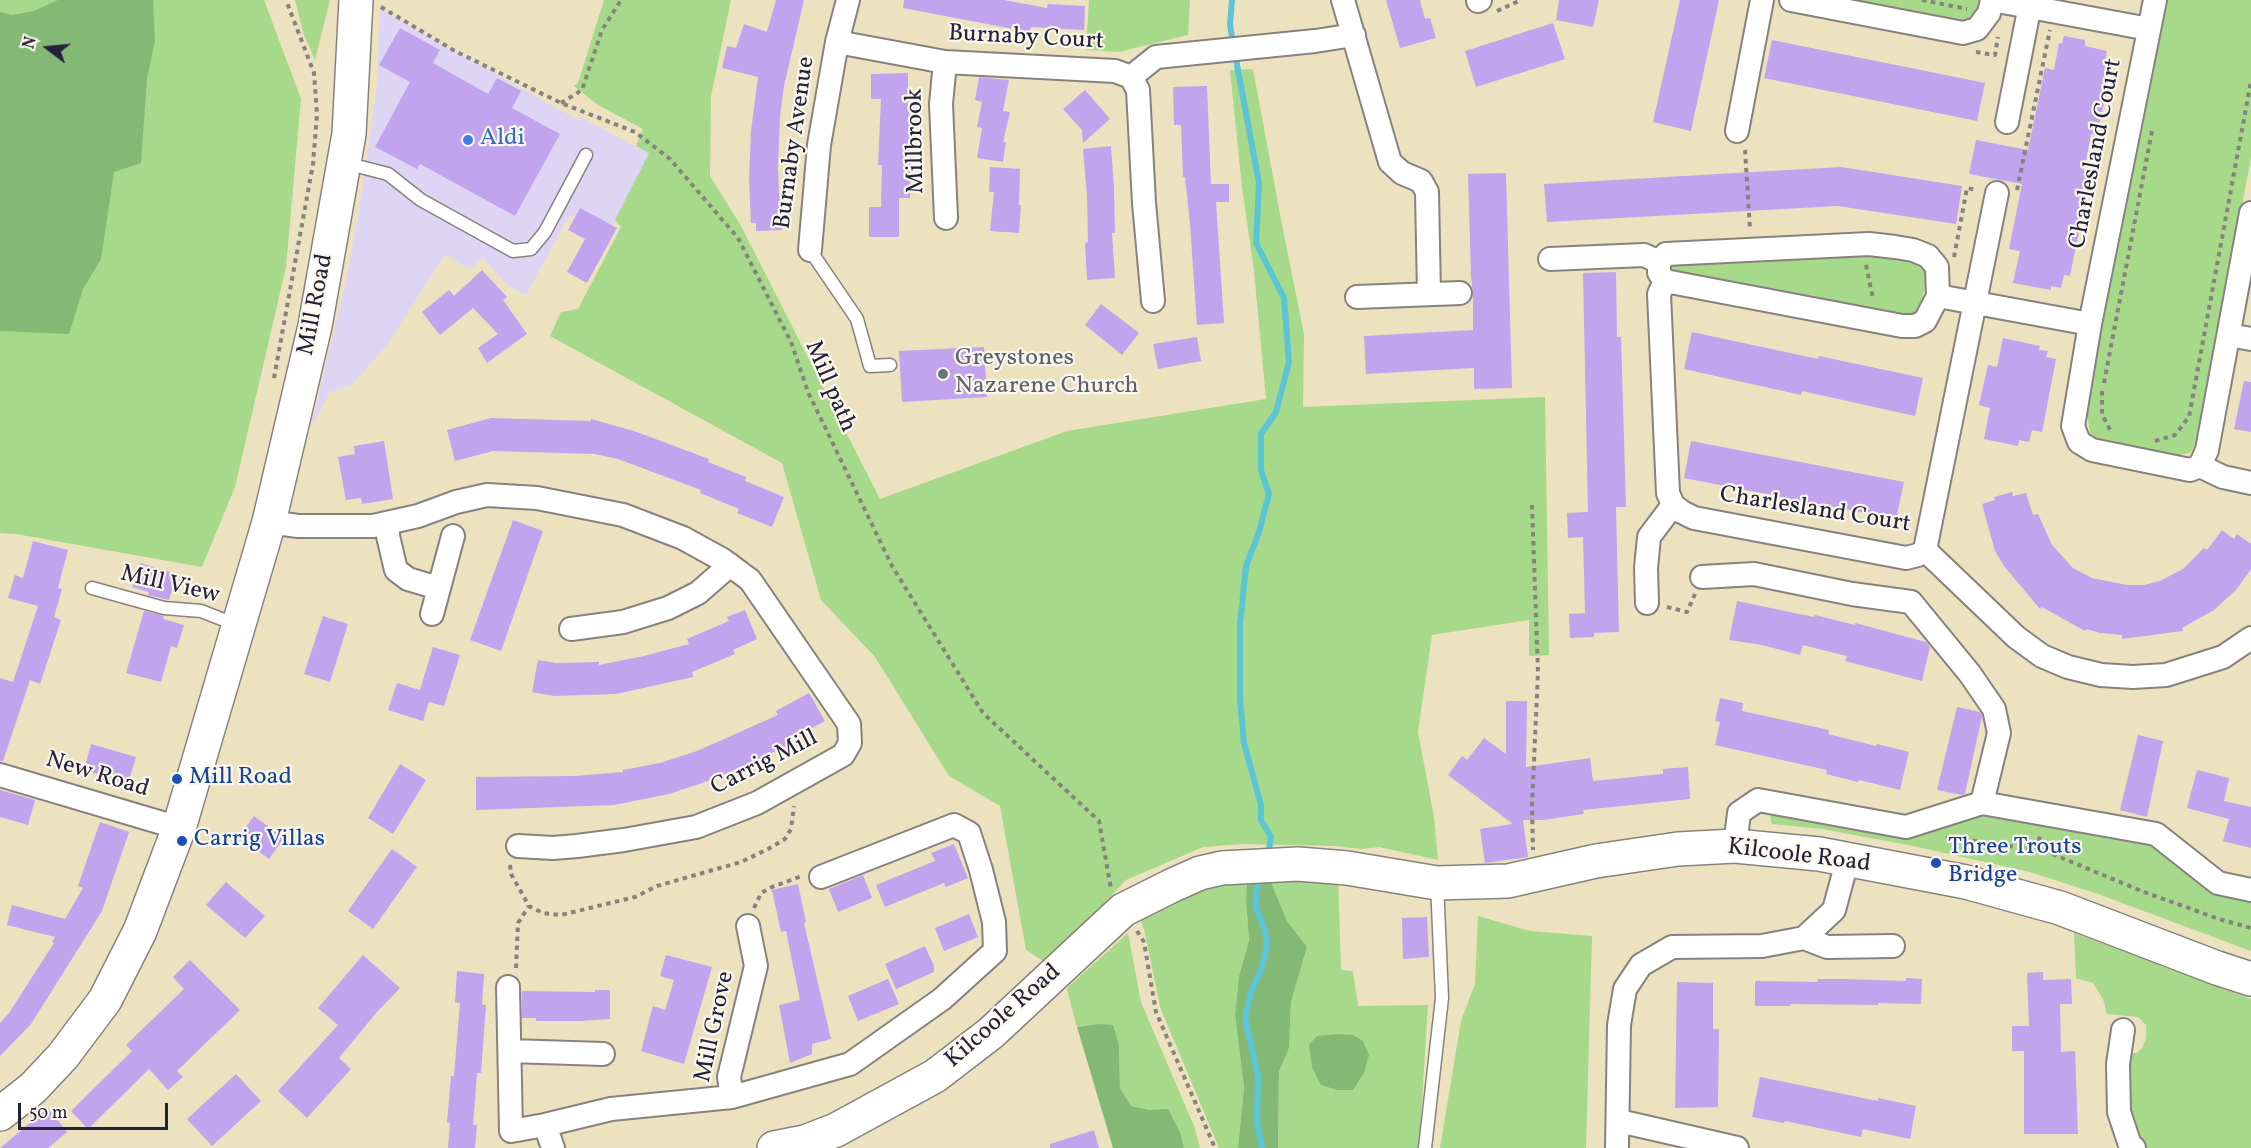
<!DOCTYPE html>
<style>
body{margin:0}
#map{position:relative;width:2251px;height:1148px;overflow:hidden;background:#ece2c0;font-family:Vollkorn,serif}
canvas{display:block}
.north{position:absolute;left:18px;top:18px;width:60px;height:60px;-webkit-text-stroke:4px #fbf7ec;paint-order:stroke;rotate:286deg;font-size:16px;font-weight:700;line-height:24px;text-align:center;color:#22223b}
.north::after{content:'';display:block;margin:auto;width:21px;height:27px;background:#22223b;clip-path:polygon(50% 0,100% 100%,50% 72%,0 100%)}
.scale{position:absolute;left:18px;top:1103px;width:150px;height:27px;box-sizing:border-box;border:3px solid #22223b;border-top:0;padding-left:8px;font-size:18px;line-height:21px;white-space:nowrap;color:#22223b;-webkit-text-stroke:4px #fbf7ec;paint-order:stroke}
</style>
<div id="map">
<canvas width="2251" height="1148"></canvas>
<div class="north">N</div>
<div class="scale">50 m</div>
</div>
<script>
const context = document.querySelector('canvas').getContext('2d');
context.lineJoin = 'round';
function fillPath(path, color) {
  context.fillStyle = color;
  context.fill(path, 'evenodd');
}
function poly(rows) {
  const path = new Path2D();
  for (const r of rows) {
    path.moveTo(r[0], r[1]);
    for (let i = 2; i < r.length; i += 2) path.lineTo(r[i], r[i + 1]);
  }
  return path;
}
function strokePath(path, color, width, dash) {
  context.strokeStyle = color;
  context.lineWidth = width;
  context.lineCap = dash ? 'butt' : 'round';
  context.setLineDash(dash || []);
  context.stroke(path);
}
function label(font, color, halo, rows, align = 'center') {
  context.font = font + ' Vollkorn,serif';
  context.lineWidth = 4.5;
  context.setLineDash([]);
  context.textBaseline = 'middle';
  context.strokeStyle = halo;
  context.fillStyle = color;
  for (const [text, x, y, turn = 0] of rows) {
    context.save();
    context.translate(x, y);
    context.rotate((+turn || 0) * Math.PI / 180);
    context.textAlign = isNaN(turn) ? turn : align;
    if (halo) context.strokeText(text, 0, 0);
    context.fillText(text, 0, 0);
    context.restore();
  }
}
const built = poly([
 [380,9,578,120,580,117,649,153,609,233,570,214,526,295,508,286,483,258,470,269,445,255,386,346,352,385,330,392,311,427,347,277,360,204,377,87]
]);
const green = poly([
 [0,0,264,0,301,99,286,267,235,487,202,567,16,534,0,533],
 [295,0,330,0,315,60,304,35],
 [604,0,731,0,711,96,710,176,741,226,880,499,1067,431,1266,399,1254,271,1242,187,1230,70,1253,69,1283,230,1304,334,1303,407,1545,397,1549,655,1529,656,1529,620,1432,635,1418,732,1434,817,1438,860,1379,847,1361,849,1334,846,1243,844,1203,847,1126,880,1048,964,1026,950,1000,806,949,776,875,657,821,600,782,463,550,336,561,312,578,309,621,227,615,220,649,153,636,146,643,129,598,105,574,86,578,83],
 [1089,0,1190,0,1188,35,1119,52,1086,50],
 [1842,0,1980,0,1977,12,1972,20,1958,23],
 [2166,0,2251,0,2251,158,2197,442,2190,453,2174,456,2098,441,2090,432,2087,415,2088,400],
 [1841,255,1882,255,1907,259,1922,266,1927,275,1921,305,1915,313,1909,316,1671,271,1670,267,1677,264],
 [1768,808,1909,832,2000,810,2156,840,2251,895,2251,951,2098,894,2030,872,1913,846,1822,829,1772,824],
 [1247,875,1246,901,1249,940,1239,976,1235,1015,1244,1087,1238,1148,1219,1148,1160,1007,1145,933,1141,921,1134,914,1149,905],
 [1268,875,1338,877,1341,970,1353,971,1358,1006,1428,1005,1419,1148,1278,1148,1279,1072,1289,1048,1291,1002,1307,947,1287,921],
 [1478,916,1530,931,1592,936,1586,1148,1440,1148,1461,1021,1475,984],
 [1128,933,1141,1002,1194,1126,1200,1148,1184,1148,1180,1132,1168,1110,1150,1110,1131,1106,1120,1088,1119,1045,1098,1024,1077,1027,1067,990,1068,987],
 [2074,933,2251,999,2251,1148,2140,1148,2129,1131,2126,1061,2129,1053,2137,1053,2142,1048,2146,1038,2146,1025,2138,1017,2107,1014,2103,999,2093,983,2076,978]
]);
const forest = poly([
 [58,0,153,0,155,41,147,79,141,163,114,172,101,259,83,289,69,334,0,331,0,12,12,15,34,11],
 [1247,875,1268,875,1287,921,1307,947,1291,1002,1289,1048,1279,1072,1278,1148,1238,1148,1244,1087,1235,1015,1239,976,1249,940,1246,901],
 [1098,1024,1113,1025,1119,1045,1120,1088,1131,1106,1150,1110,1168,1109,1180,1132,1184,1148,1113,1148,1077,1027],
 [1338,1034,1353,1035,1363,1041,1369,1055,1364,1073,1353,1090,1337,1090,1321,1085,1312,1067,1309,1045,1317,1036]
]);
const stream = poly([
 [1232,0,1230,24,1233,44],
 [1235,54,1259,183,1256,243,1284,298,1289,362,1276,412,1261,434,1261,470,1269,494,1259,532,1246,566,1240,625,1240,699,1244,743,1261,805,1261,820,1271,837,1268,855],
 [1259,875,1255,904,1266,934,1266,951,1262,967,1251,992,1245,1018,1258,1076,1257,1121,1262,1148]
]);
const building = poly([
 [776,0,804,0,784,86,780,117,778,168,779,196,783,195,785,218,781,219,782,230,756,231,756,223,751,223,749,179,751,131,758,77,722,68,727,46,736,48,744,24,767,32],
 [904,0,1004,0,1047,8,1048,4,1085,6,1084,30,1031,27,1029,32,903,8],
 [1386,0,1420,0,1425,19,1430,18,1436,38,1400,48],
 [1559,0,1599,0,1593,27,1556,20],
 [1680,0,1719,0,1691,131,1653,122],
 [1553,23,1565,59,1476,87,1465,51],
 [400,28,440,50,433,63,488,94,497,78,521,91,512,108,560,134,515,216,420,164,417,169,375,147,410,82,379,65],
 [2064,36,2085,40,2085,46,2107,51,2105,62,2113,64,2104,93,2106,94,2097,135,2091,134,2084,171,2091,172,2070,276,2064,275,2061,288,2051,286,2051,290,2013,283,2020,251,2009,249,2022,184,1969,174,1976,140,2028,150,2045,68,2054,70,2059,43,2062,44],
 [1772,40,1985,83,1977,121,1764,78],
 [908,73,908,107,909,107,911,131,910,198,899,198,899,237,869,237,869,207,881,207,882,165,878,165,881,99,871,99,871,74],
 [979,77,1009,80,1003,111,1010,112,1003,142,1006,142,1003,162,977,158,982,128,977,127,982,102,975,100],
 [1207,86,1211,184,1229,184,1229,202,1216,202,1224,323,1197,325,1190,224,1185,177,1183,177,1181,125,1174,125,1173,87],
 [1085,90,1110,119,1083,143,1082,130,1063,109],
 [1111,146,1114,188,1115,233,1112,233,1115,278,1087,280,1085,243,1088,242,1087,196,1083,149],
 [990,167,1020,169,1019,205,1021,205,1019,233,990,231,994,192,989,192],
 [1841,167,1962,186,1956,224,1838,206,1547,222,1544,184],
 [1506,173,1512,388,1474,389,1474,368,1366,374,1364,336,1473,330,1473,293,1471,277,1468,174],
 [580,208,617,228,587,283,567,272,585,239,568,230],
 [482,270,507,297,503,300,527,334,487,363,478,348,498,334,473,308,440,335,422,312,449,290,454,296],
 [1616,272,1617,337,1621,337,1626,507,1616,507,1619,632,1594,633,1594,637,1570,638,1569,614,1585,613,1583,537,1568,538,1567,513,1588,512,1583,273],
 [1101,304,1139,333,1122,355,1085,325],
 [1692,332,1818,359,1819,356,1923,378,1915,416,1802,391,1801,395,1684,369],
 [1197,337,1201,361,1158,369,1153,344],
 [2003,338,2040,346,2039,350,2048,351,2046,357,2056,359,2042,432,2032,430,2029,442,2019,440,2018,446,1984,439,1990,408,1979,405,1988,365,1997,367],
 [984,347,987,397,902,402,899,351],
 [2244,381,2251,382,2251,432,2234,429],
 [491,418,591,421,591,419,634,431,709,459,708,462,746,477,745,481,784,497,772,527,737,513,739,509,700,493,701,490,618,459,595,454,493,451,455,461,447,430],
 [384,441,393,499,362,504,361,498,346,500,338,457,355,454,354,446],
 [1691,441,1904,482,1896,519,1684,478],
 [2012,492,2013,496,2026,493,2033,515,2038,514,2052,545,2073,568,2092,578,2127,585,2144,585,2160,581,2183,569,2204,548,2207,550,2222,530,2234,539,2237,534,2251,544,2251,569,2236,590,2214,610,2182,628,2183,631,2122,639,2122,635,2100,633,2086,629,2085,631,2042,607,2040,609,2004,566,1995,551,1982,504,1995,500,1994,497],
 [513,520,543,531,501,651,470,640],
 [33,541,68,550,58,588,62,589,54,617,61,620,40,684,30,680,3,761,0,761,0,678,13,682,38,606,8,598,15,575,23,578],
 [140,563,177,574,169,600,148,595,149,592,132,587],
 [1737,601,1814,617,1815,615,1855,625,1855,623,1926,642,1930,647,1922,681,1845,661,1847,656,1803,645,1800,655,1762,645,1729,640],
 [745,610,757,639,733,650,735,654,692,672,693,677,616,694,554,696,532,692,538,660,556,663,599,662,599,665,644,656,689,644,687,639,729,621,727,617],
 [144,611,164,616,163,619,184,625,177,648,171,646,161,682,126,673],
 [323,616,348,624,330,682,304,674],
 [433,647,460,655,444,706,429,702,423,721,388,710,397,683,420,690],
 [809,693,825,721,787,742,789,745,714,779,669,794,614,805,476,810,476,777,574,776,623,772,623,770,660,763,697,751,778,715,776,711],
 [1720,698,1743,703,1742,711,1829,730,1828,734,1876,746,1877,744,1909,752,1900,790,1859,780,1858,782,1826,774,1827,770,1715,745,1720,722,1715,721],
 [1506,701,1527,701,1526,767,1590,758,1593,781,1663,774,1663,769,1688,767,1690,799,1583,810,1584,814,1543,820,1523,820,1528,857,1485,863,1480,829,1513,824,1448,775,1462,756,1467,760,1484,738,1506,754],
 [1957,707,1980,712,1982,716,1965,794,1962,795,1937,790],
 [2138,735,2163,741,2147,817,2120,810],
 [91,744,136,757,128,783,84,770],
 [400,764,426,780,393,834,368,818],
 [2197,770,2229,778,2224,801,2251,807,2251,848,2223,841,2229,819,2187,808],
 [0,790,35,800,28,825,0,817],
 [254,816,284,838,269,859,239,837],
 [100,822,129,832,102,911,31,1024,0,1056,0,1023,9,1013,54,943,52,942,55,937,7,925,12,905,65,919,83,888,78,886],
 [954,844,968,878,946,887,944,883,885,907,876,885,935,861,931,853],
 [392,849,417,867,373,929,348,911],
 [863,875,872,898,838,912,829,889],
 [226,882,265,916,245,938,206,905],
 [798,884,806,922,804,923,831,1039,812,1044,812,1054,790,1063,779,1005,800,1000,786,931,781,932,772,890],
 [969,914,978,937,944,951,935,928],
 [1427,917,1429,957,1403,959,1402,918],
 [925,946,934,966,934,972,896,989,885,964],
 [363,955,400,988,376,1013,339,1058,351,1069,307,1118,278,1091,338,1025,318,1008],
 [666,955,712,967,684,1064,641,1051,653,1006,665,1010,674,980,660,976],
 [190,960,240,1010,177,1071,183,1077,168,1090,149,1069,88,1129,71,1111,132,1051,126,1045,184,989,173,977],
 [457,971,484,974,482,1005,486,1005,481,1073,477,1073,473,1125,477,1125,475,1148,448,1148,450,1123,447,1122,451,1076,454,1076,460,1003,455,1002],
 [2043,972,2043,980,2071,979,2072,1004,2060,1004,2061,1052,2075,1051,2078,1134,2024,1134,2024,1051,2012,1051,2012,1026,2029,1026,2027,973],
 [1906,978,1922,979,1921,1004,1878,1003,1878,1005,1790,1004,1790,1006,1755,1006,1755,981,1817,982,1818,979,1843,979,1906,981],
 [888,979,899,1004,858,1021,848,996],
 [1677,982,1713,983,1713,1029,1719,1029,1718,1107,1675,1108],
 [595,990,610,990,610,1019,580,1021,536,1021,536,1018,522,1018,522,991,595,992],
 [236,1074,261,1101,212,1146,187,1119],
 [1760,1077,1878,1101,1878,1098,1916,1106,1910,1139,1863,1129,1861,1137,1785,1121,1784,1123,1752,1117],
 [48,1108,67,1132,48,1148,0,1148],
 [1094,1130,1099,1148,1050,1148,1050,1144]
]);
const path = poly([
 [1922,0,1967,9],
 [381,7,455,51,561,103,635,132,670,159,738,238,791,342,808,392,892,566,983,713,1099,821,1111,889],
 [1497,11,1521,0],
 [1976,52,1995,55,1998,37],
 [561,103,582,90,602,30,621,0],
 [1745,150,1750,229],
 [2017,190,2050,30],
 [1954,257,1967,188,1977,190],
 [1866,265,1873,299],
 [274,378,313,164,317,114,314,73,286,0],
 [2104,383,2152,131],
 [2102,391,2102,414,2111,432],
 [2155,441,2175,435,2189,417,2251,81],
 [1532,505,1538,672,1532,806,1533,850],
 [1667,607,1687,612,1695,594],
 [1946,837,2045,851,2144,892,2219,919,2251,928],
 [2038,850,2040,833],
 [510,865,511,874,529,906,543,913,561,915,635,897,657,886,741,862,768,849,785,839,791,829,794,806],
 [754,908,761,893,772,887,802,876],
 [1137,931,1144,942,1156,1012,1215,1148],
 [516,968,518,923,529,906]
]);
const lane = poly([
 [345,161,357,166,388,174,421,200,513,251,531,249,545,232,586,155],
 [810,250,857,319,870,366,890,365],
 [92,588,164,608,201,611,237,625],
 [1425,1148,1442,998,1437,883]
]);
const street = poly([
 [1343,0,1390,162,1402,173,1421,181,1427,192,1429,294],
 [1791,0,1963,33,1977,29,1989,13,1992,0],
 [1992,0,2149,29],
 [2155,0,2090,324,2073,426,2079,442,2092,450,2190,470,2200,466],
 [1478,1,1480,0],
 [837,42,945,62,1115,71,1131,77,1138,90,1144,203,1153,301],
 [945,62,941,104,946,218],
 [1131,77,1156,57,1315,41,1354,35],
 [2007,122,2031,0],
 [1737,131,1762,0],
 [810,250,819,145,837,42,848,0],
 [1550,259,1644,255,1659,262],
 [1665,281,1659,294,1668,493,1673,505,1682,512,1694,518,1906,558,1918,555,1925,550,1997,193],
 [1938,296,1937,267,1928,256,1913,250,1895,247,1869,244,1666,254,1659,262,1659,273,1665,281,1902,326,1915,326,1925,321,1938,296,2090,324],
 [1357,297,1460,293],
 [2229,335,2251,339],
 [2200,466,2207,450,2251,213],
 [2200,466,2223,477,2251,483],
 [269,522,298,526,373,526,418,516,456,502,487,495,537,498,623,515,683,538,723,560,750,580,849,724,850,743,843,755,757,803,696,827,624,840,577,846,553,848,518,846],
 [388,523,388,536,396,570,408,579,438,588],
 [1925,550,2016,637,2042,656,2068,667,2101,675,2133,677,2166,675,2223,657,2251,638],
 [1702,577,1754,574,1852,594,1911,602,1970,674,1994,709,1999,733,1982,803],
 [1647,603,1646,568,1649,537,1673,505],
 [432,614,453,536],
 [571,629,623,622,668,608,698,593,730,565],
 [0,775,179,828],
 [1735,846,1739,813,1758,800,1906,827,1982,803,2156,834,2218,883,2251,890],
 [1804,938,1827,947,1893,946],
 [508,987,511,1131,545,1125],
 [2123,1030,2118,1064,2119,1112,2130,1145,2134,1148],
 [510,1051,603,1054],
 [732,1097,729,1077,756,966,748,926],
 [1619,1121,1737,1148],
 [553,1148,545,1125,611,1109,732,1097,850,1064,942,999,995,951,994,922,981,870,969,833,954,825,821,877],
 [1617,1148,1619,1025,1625,989,1641,965,1672,947,1762,946,1804,938,1834,910,1844,873,1844,859]
]);
const secondary = poly([
 [0,1114,33,1088,63,1056,105,1000,140,931,179,828,269,522,315,326,349,134,356,0],
 [774,1148,805,1142,836,1130,935,1076,991,1033,1123,910,1173,885,1200,873,1222,868,1298,864,1347,868,1437,883,1508,881,1596,861,1678,849,1735,846,1819,854,1966,882,2060,908,2217,968,2251,979]
]);
const markers = [
 [468,140,6,"#3f7fe0"],
 [943,374,6,"#6b7280"],
 [177,779,6,"#1a4fb4"],
 [182,841,6,"#1a4fb4"],
 [1936,863,6,"#1a4fb4"]
];
const streetNames = [
 ["Burnaby Court",1026,39,3],
 ["Millbrook",917,141,-91],
 ["Burnaby Avenue",796,143,-82],
 ["Charlesland Court",2097,154,-79],
 ["Mill Road",317,305,-79],
 ["Mill path",829,387,67],
 ["Charlesland Court",1815,511,9],
 ["Mill View",170,586,13],
 ["Carrig Mill",765,764,-27],
 ["New Road",97,776,17],
 ["Kilcoole Road",1799,857,7],
 ["Kilcoole Road",1004,1017,-41],
 ["Mill Grove",716,1027,-78]
];
const shopNames = [
 ["Aldi",480,140]
];
const worshipNames = [
 ["Greystones",955,360],
 ["Nazarene Church",955,388]
];
const transitNames = [
 ["Mill Road",189,779],
 ["Carrig Villas",194,841],
 ["Three Trouts",1948,849],
 ["Bridge",1948,877]
];
fillPath(built, '#ded5f5');
fillPath(green, '#a6d989');
fillPath(forest, '#84b975');
strokePath(stream, '#5bc4d6', 6);
fillPath(building, '#c1a3ee');
strokePath(lane, '#87827e', 15);
strokePath(street, '#87827e', 26);
strokePath(secondary, '#87827e', 36);
strokePath(path, '#87827e', 4, [4.5, 4.5]);
strokePath(lane, '#fff', 12);
strokePath(street, '#fff', 22);
strokePath(secondary, '#fff', 33);
for (const [x, y, r, color] of markers) {
  const dot = new Path2D();
  dot.arc(x, y, r, 0, 2 * Math.PI);
  context.fillStyle = color;
  context.fill(dot);
  strokePath(dot, '#fbf7ec', 2);
}
label('24px', '#22223b', '#fbf7ec', streetNames);
label('24px', '#366cbe', '#fbf7ec', shopNames, 'left');
label('24px', '#5b616d', '#fbf7ec', worshipNames, 'left');
label('24px', '#164399', '#fbf7ec', transitNames, 'left');
</script>
